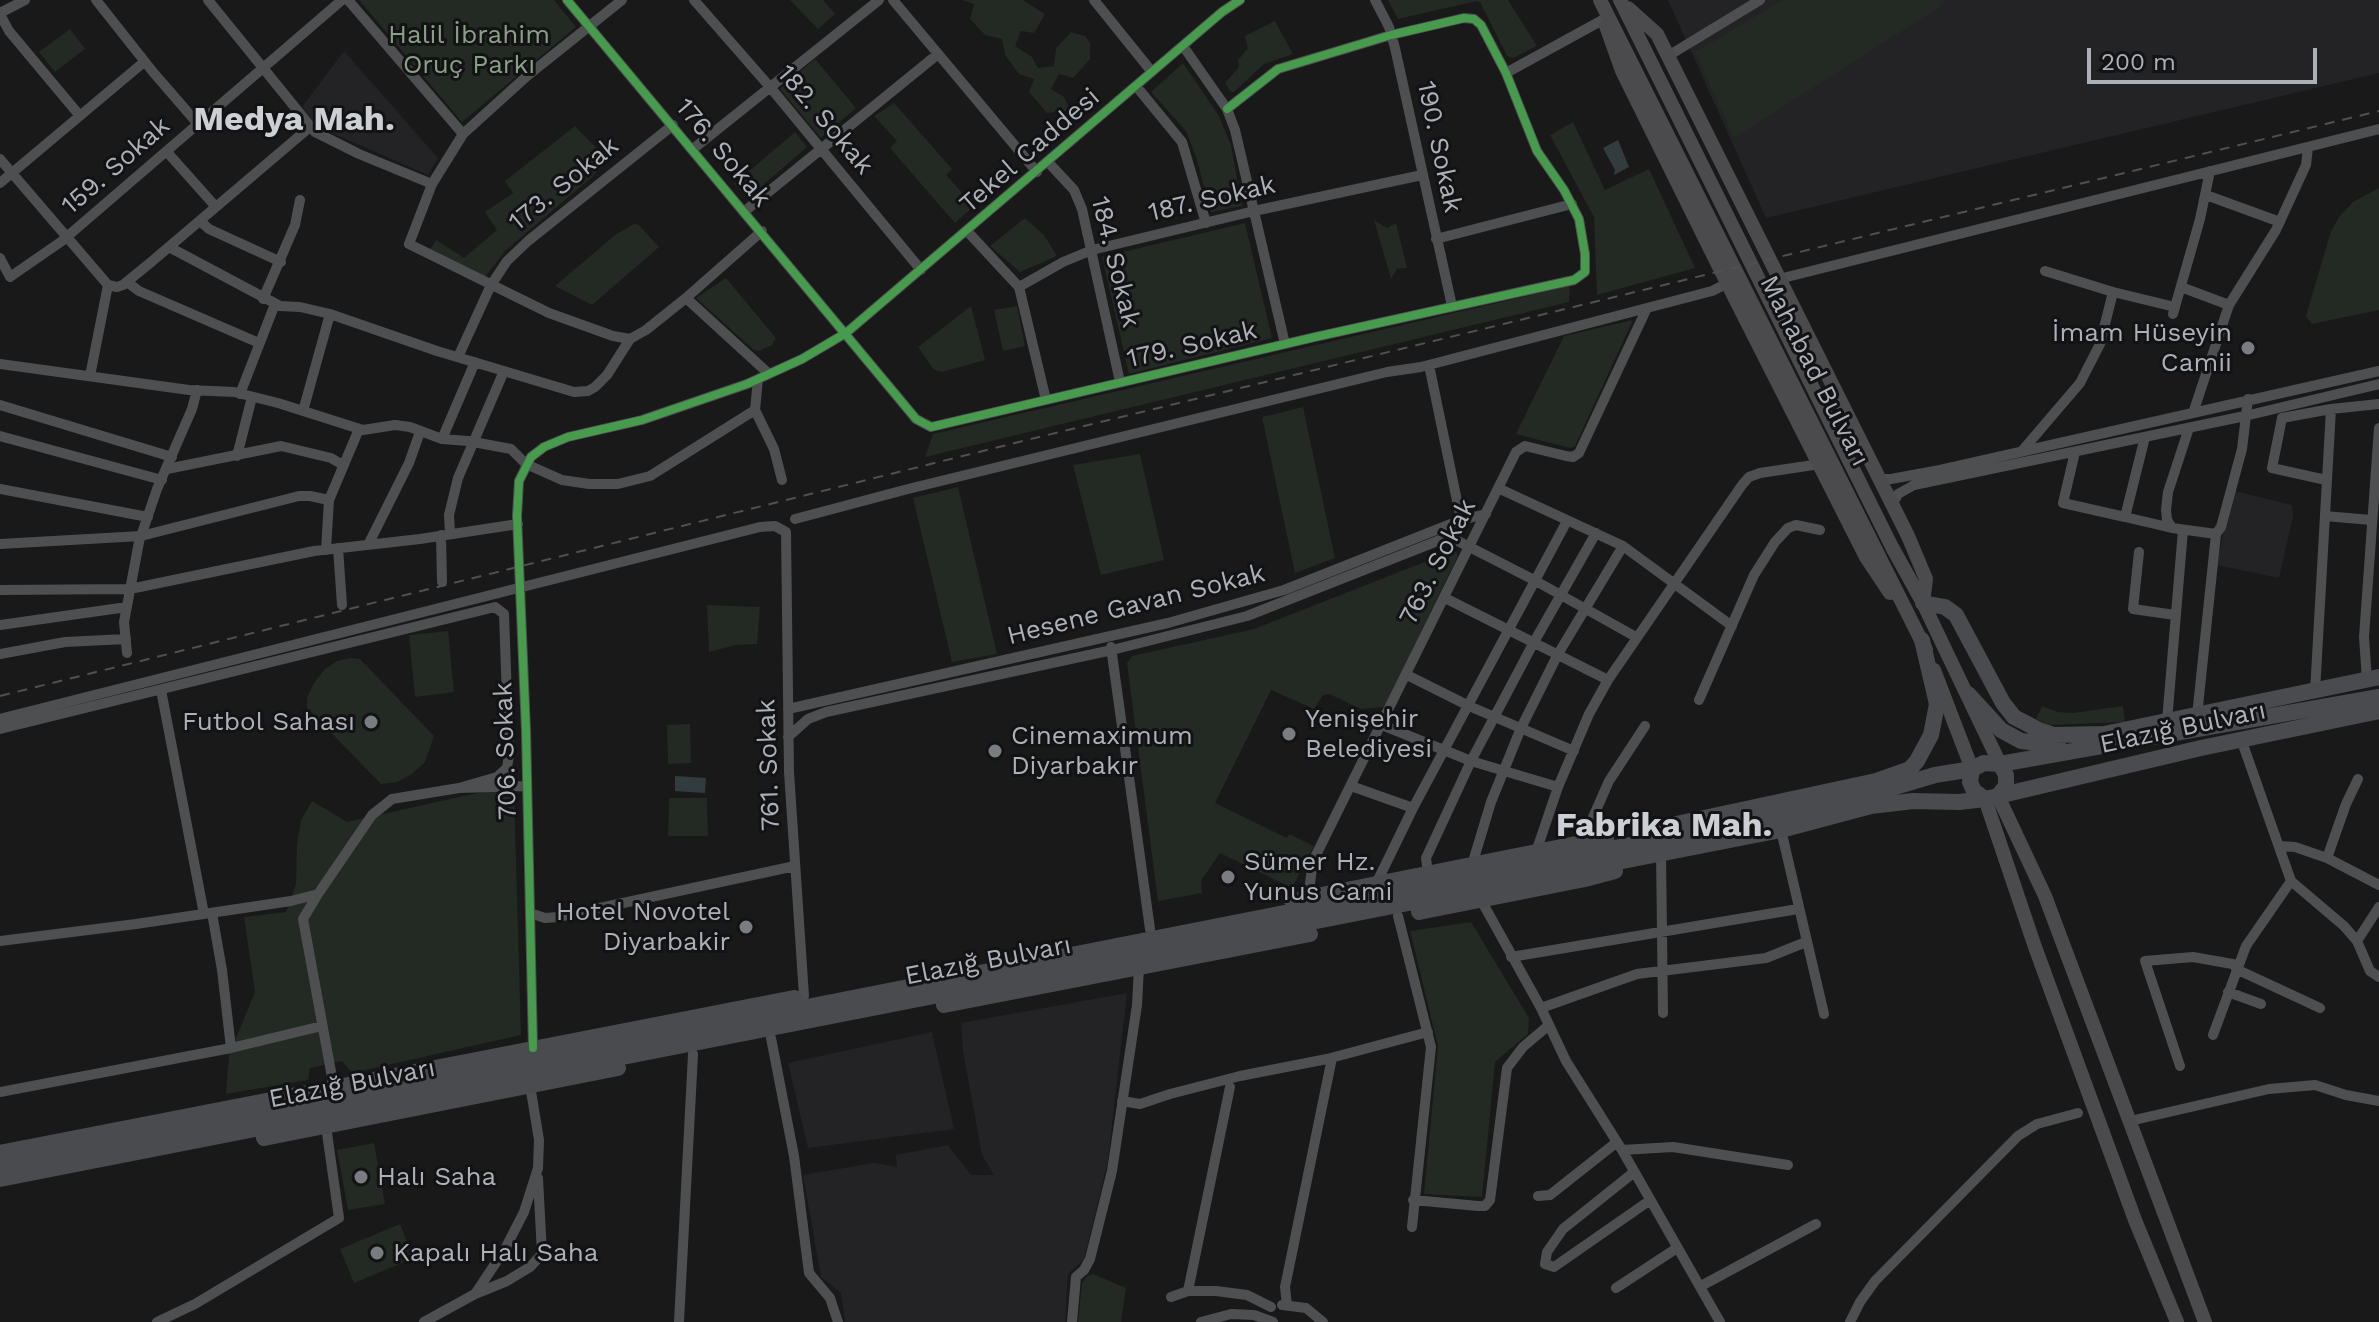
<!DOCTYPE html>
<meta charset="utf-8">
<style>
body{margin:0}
#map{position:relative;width:2379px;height:1322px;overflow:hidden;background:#191919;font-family:"Work Sans",sans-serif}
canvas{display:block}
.scale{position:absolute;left:2087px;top:48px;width:230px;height:36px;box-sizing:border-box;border:4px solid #acb1b8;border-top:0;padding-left:10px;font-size:24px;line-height:28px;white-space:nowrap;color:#acb1b8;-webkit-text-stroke:6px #131315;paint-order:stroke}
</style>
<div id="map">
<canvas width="2379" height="1322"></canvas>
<div class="scale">200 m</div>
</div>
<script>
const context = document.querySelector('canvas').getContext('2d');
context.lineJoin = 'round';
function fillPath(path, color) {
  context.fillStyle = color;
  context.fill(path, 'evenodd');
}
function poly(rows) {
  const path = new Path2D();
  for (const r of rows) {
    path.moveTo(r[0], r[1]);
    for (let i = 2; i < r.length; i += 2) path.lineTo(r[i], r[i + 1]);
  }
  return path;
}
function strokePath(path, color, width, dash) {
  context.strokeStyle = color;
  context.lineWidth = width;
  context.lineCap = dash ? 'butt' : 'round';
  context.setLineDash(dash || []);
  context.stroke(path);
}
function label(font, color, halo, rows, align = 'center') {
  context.font = font + ' "Work Sans",sans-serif';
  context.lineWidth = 6;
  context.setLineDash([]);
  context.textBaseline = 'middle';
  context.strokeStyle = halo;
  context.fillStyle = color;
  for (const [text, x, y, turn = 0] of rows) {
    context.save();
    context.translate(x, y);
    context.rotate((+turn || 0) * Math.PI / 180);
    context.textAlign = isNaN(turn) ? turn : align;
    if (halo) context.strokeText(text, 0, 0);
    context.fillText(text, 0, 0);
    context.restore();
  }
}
const built = poly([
 [1668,0,2379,0,2379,73,1766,218],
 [344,51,438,158,428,175,318,127,302,107],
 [2231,490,2292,505,2293,516,2279,578,2217,565],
 [1127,993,1108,1161,1084,1259,1068,1274,1065,1322,845,1322,841,1293,821,1277,803,1175,874,1163,897,1167,896,1155,948,1145,971,1175,994,1175,982,1155,963,1051,961,1023],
 [932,1032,954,1129,808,1148,788,1063]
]);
const green = poly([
 [359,0,554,0,576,27,462,122],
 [790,0,823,0,835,14,818,29],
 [962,0,1023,0,1045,14,1034,33,1021,31,1015,46,1032,57,1038,68,1054,66,1056,48,1071,32,1085,36,1090,43,1090,59,1073,78,1059,74,1051,89,1064,97,1068,105,1066,111,1047,113,1029,92,1034,79,1019,74,1005,55,1002,39,985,35,970,19,974,4],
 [1388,0,1508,0,1537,46,1513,58,1507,56,1480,2,1477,1,1398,19],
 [1783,0,1946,0,1938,8,1734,138,1695,52],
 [1275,21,1293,54,1264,64,1234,92,1231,92,1225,83,1239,67,1238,60,1248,48,1245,36],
 [70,29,85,49,55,72,39,52],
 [815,59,856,108,821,138,780,89],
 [1183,63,1219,116,1231,145,1242,206,1211,212,1196,157,1186,131,1151,92],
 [894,103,952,169,946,175,974,206,955,223,890,148,897,141,874,116],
 [1573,122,1605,190,1649,169,1695,268,1597,295,1594,217,1550,135],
 [575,126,608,160,592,177,505,251,485,277,430,250,436,240,464,258,497,230,485,212,513,193,505,181],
 [795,132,807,147,748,198,734,184],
 [2379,188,2379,310,2312,324,2306,316,2331,231,2339,217,2353,202],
 [1025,218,1044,235,1057,256,1020,272,990,246],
 [1374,220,1387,228,1396,223,1407,268,1397,269,1391,279],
 [1245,223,1272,338,1129,374,1102,257],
 [634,224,639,225,659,247,592,305,555,286,615,235],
 [726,278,776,338,772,345,759,351,754,350,696,298],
 [1570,286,1569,302,925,457,933,434],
 [971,306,985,360,942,372,934,370,918,347],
 [1017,306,1025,346,1003,351,994,310],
 [1633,320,1575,446,1570,448,1516,434,1564,336],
 [1303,407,1335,558,1295,573,1262,417],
 [1140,454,1164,560,1101,575,1073,465],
 [958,487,997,654,952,662,913,498],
 [1455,550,1458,556,1384,707,1361,709,1329,694,1323,695,1314,709,1271,690,1215,803,1287,838,1289,834,1314,846,1292,888,1220,853,1201,881,1202,893,1158,901,1127,663,1132,656,1254,629],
 [707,605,760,607,757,644,736,645,709,652],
 [448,631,454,692,415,697,409,635],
 [351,658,360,659,434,736,425,762,412,774,397,782,381,784,307,708,307,698,314,683,325,669,337,661],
 [2042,706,2058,712,2073,713,2123,706,2125,722,2049,725,2036,719],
 [690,724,691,763,668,764,667,725],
 [482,792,514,792,521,1035,352,1073,342,1061,310,1068,308,1080,226,1094,229,1055,255,992,244,917,286,912,296,884,297,844,301,820,312,801,347,822],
 [669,798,707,798,708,836,668,836],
 [1471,922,1529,1018,1528,1034,1495,1062,1482,1197,1424,1194,1438,1046,1410,931],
 [374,1143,385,1204,348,1210,337,1150],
 [400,1224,414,1258,354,1283,340,1249],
 [1093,1274,1126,1288,1121,1322,1078,1322,1082,1283,1087,1276]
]);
const water = poly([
 [1618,140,1629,167,1614,175,1615,170,1603,148],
 [675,776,706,778,705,793,675,791]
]);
const minor = poly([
 [96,0,153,72,198,124],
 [208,0,315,132,359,154,432,184],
 [348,0,463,134],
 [567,0,916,419,931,427,1315,337,1574,280,1585,272,1585,254,1579,219,1564,190,1537,151,1506,73,1481,25,1474,19,1464,18,1391,35,1278,69,1227,109],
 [622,0,527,76,463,134,432,184,409,244,549,313,613,336,630,339,646,330,686,298,762,231],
 [694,0,770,87,921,270],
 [893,0,1037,172],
 [1094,0,1152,72],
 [1375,0,1389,27,1395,48,1452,306],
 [0,13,25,0],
 [0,14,9,31,80,116],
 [1183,46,1227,109,1235,130,1285,344],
 [1668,56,1760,0],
 [1506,73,1608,17],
 [1136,86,1182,142,1206,223],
 [693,149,879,0],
 [167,152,216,207],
 [0,159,108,285,117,287,123,285,150,263,310,127],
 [1048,162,1074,190,1082,209,1120,382],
 [0,183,144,62],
 [2206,195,2280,222],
 [745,211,938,54],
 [200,221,209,229,281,262],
 [967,231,1019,287,1046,400],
 [1436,239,1572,204],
 [169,247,280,306,300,307,330,314,437,351,574,392,588,391,595,387,607,375,630,339],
 [0,258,10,277,62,241,342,0],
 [2045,271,2113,292,2175,307],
 [1779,279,2379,129],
 [127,282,139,291,259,343],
 [1019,287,1063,262,1092,250,1254,211,1422,175],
 [2181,287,2229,305],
 [686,298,769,374],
 [263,299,295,225,300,200],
 [2173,314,2200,219,2210,171],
 [458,357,491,285,507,261,528,241,673,125],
 [0,364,189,390,234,392,278,403,363,430,395,425,410,427,442,439,468,441,511,449,526,464,562,480,589,484,618,484,650,476,755,410],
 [1429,365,1461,520],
 [90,376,108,285],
 [758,379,755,410,774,449,782,480],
 [240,394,275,304],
 [0,405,172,457],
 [303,411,330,314],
 [2193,413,2229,305,2276,230,2306,165,2308,147],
 [2189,428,2168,492,2166,510,2167,520,2172,528,2216,534,2197,716],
 [0,436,162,480],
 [2145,437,2125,517,2172,528],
 [442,439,475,362],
 [2022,451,2080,383,2100,344,2113,292],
 [2075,452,2063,503,2125,517],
 [237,456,252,397],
 [167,469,281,446,331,458,343,465],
 [1879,479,1891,479,1940,470,2379,371],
 [2326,480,2272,468,2282,418,2331,409],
 [0,489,148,517],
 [1500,489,1623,546,1732,626],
 [1892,505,1898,494,1914,485,2245,416,2379,384],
 [2325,516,2371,520],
 [795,519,908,489,1387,372,1421,367,1712,291,1728,283],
 [450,533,449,515,458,478,504,371],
 [2216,534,2221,527,2242,449,2248,399],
 [441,535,442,582],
 [0,544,141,536,299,496,310,496,329,500],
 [368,545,409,463,420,432],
 [338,548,342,605],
 [326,550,329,500,359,429],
 [2139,552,2133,609,2175,615],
 [0,590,130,589,314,551,420,539,518,524],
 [1445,598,1608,680],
 [0,625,127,607],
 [1111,647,1150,929],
 [127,653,124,622,139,542,157,489,192,409,197,390],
 [0,654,65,642,126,639],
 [1407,675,1469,706,1574,751],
 [2367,680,2364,637,2379,428],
 [161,690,204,914],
 [2315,692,2331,409,2379,404],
 [1699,700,1754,575,1775,542,1788,528,1796,525,1820,530],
 [788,709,1168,623,1284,590,1461,520,1486,514],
 [0,719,760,527,775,526,786,532,789,772,804,996],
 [2167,721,2183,530],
 [1382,725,1471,761,1558,787],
 [0,729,495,607,504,614,509,755,507,768,497,777,459,788],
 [788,737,808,719,826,712,1112,650,1247,616,1445,538,1452,538,1534,580,1636,637],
 [2241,739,2291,881,2344,926,2357,941,2370,971,2379,977],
 [1351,786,1413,808],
 [1781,830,1824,1014],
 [1582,842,1609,781,1645,726],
 [2279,846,2295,847,2327,858,2379,885],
 [1536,852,1558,787,1589,714,1608,680,1742,485,1749,477,1760,473,1820,464],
 [1661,852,1663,1013],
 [2327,858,2346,804,2358,779],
 [1472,865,1491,802,1521,728,1558,654,1623,546],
 [1428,874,1426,858,1471,761,1534,642,1596,533],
 [1376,884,1413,808,1567,521],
 [1308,898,1313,861,1516,452,1525,446,1566,456,1573,457,1579,453,1647,308],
 [1481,900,1541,1008,1566,1061,1622,1150,1720,1322],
 [212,913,222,970,231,1048],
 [530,913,545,918,558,917,795,866],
 [1398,916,1431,1047,1412,1227],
 [0,941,136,924,291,901,318,894],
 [2357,941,2379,907],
 [1511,957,1798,909],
 [2236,969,2320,1008],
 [2228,992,2261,1004],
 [1541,1008,1637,974,1766,958,1806,942],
 [2213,1035,2246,946,2291,881],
 [771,1038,794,1156,809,1273,830,1298,838,1322],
 [533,1048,526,731,517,516,519,481,531,457,544,447,568,437,642,420,747,384,802,359,846,333,1222,12,1240,0],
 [2180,1066,2145,961,2193,957,2238,965],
 [334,1088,303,919,318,894,372,815,392,799,459,788,527,786],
 [0,1092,231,1048,322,1026],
 [1122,1101,1140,1104,1170,1094,1240,1076,1327,1059,1428,1032],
 [2130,1121,2269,1089,2315,1085,2346,1095,2379,1101],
 [1622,1150,1673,1147,1788,1165],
 [1633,1173,1563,1229,1547,1252,1545,1264,1554,1267,1649,1201],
 [1538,1196,1550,1195,1617,1142],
 [1413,1200,1478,1206,1485,1206,1490,1200,1507,1068,1523,1047,1549,1025],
 [1701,1286,1816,1224],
 [1616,1288,1677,1248],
 [1188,1291,1230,1087],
 [475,1294,507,1281,530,1267,542,1254,538,1178],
 [1171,1297,1188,1291,1216,1291,1247,1295,1271,1307],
 [1282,1305,1306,1308,1323,1322],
 [1287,1305,1285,1287,1332,1058],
 [157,1322,195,1304,339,1218,326,1126],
 [424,1322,475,1294,505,1249,524,1212,538,1168,539,1140,530,1085],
 [679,1322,693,1054],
 [1072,1322,1076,1277,1084,1270,1090,1259,1112,1171,1137,1005,1139,967],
 [1201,1322,1231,1314,1254,1315,1273,1322],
 [1850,1322,1860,1302,1875,1281,2018,1136,2037,1124,2078,1113]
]);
const major = poly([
 [1600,0,1926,650],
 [1620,0,1892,547,1923,603,2000,764],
 [1628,8,1657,34,1908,536,1926,579,1923,603],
 [1606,26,1622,71,1721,271,1866,557,1890,593],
 [1934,670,1972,769],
 [1998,796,2045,896,2205,1322],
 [1985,799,2035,947,2135,1220,2177,1322]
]);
const highway = poly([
 [1923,603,1945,607,1956,615,2003,703,2014,717,2039,730,2054,735,2104,734,2379,677],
 [1968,694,2001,730,2021,741,2058,745],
 [2000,764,2006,775,2006,786,1998,796,1985,799,1974,791,1970,782,1972,769,1984,763,2000,764,2379,697],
 [1998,796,2201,748,2379,711],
 [1653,829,1876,781,1910,769,1917,761,1931,735,1937,704,1922,640],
 [1292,901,1606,838],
 [1419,912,1585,879,1615,871],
 [944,1005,1310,934],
 [264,1138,618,1068],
 [0,1153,794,998],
 [0,1166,1838,804,1935,775,1972,769],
 [0,1179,1781,830,1871,806,1913,801,1959,802,1985,799]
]);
const rail = poly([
 [0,696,1035,438,2379,111]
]);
const cycleway = poly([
 [567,0,916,419,931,427,1315,337,1574,280,1585,272,1585,254,1579,219,1564,190,1537,151,1506,73,1481,25,1474,19,1464,18,1391,35,1278,69,1227,109],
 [533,1048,526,731,517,516,519,481,531,457,544,447,568,437,642,420,747,384,802,359,846,333,1222,12,1240,0]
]);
const markers = [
 [2248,348,8,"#797c80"],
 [371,722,8,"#797c80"],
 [1289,734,8,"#797c80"],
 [995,751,8,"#797c80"],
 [1228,877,8,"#797c80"],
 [746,927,8,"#797c80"],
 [361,1177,8,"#797c80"],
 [377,1253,8,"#797c80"]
];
const parkNames = [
 ["Halil İbrahim",469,35],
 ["Oruç Parkı",469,65]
];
const streetNames = [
 ["182. Sokak",825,120,50],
 ["190. Sokak",1439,147,78],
 ["Tekel Caddesi",1030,151,-41],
 ["176. Sokak",723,153,50],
 ["159. Sokak",116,166,-41],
 ["173. Sokak",564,184,-39],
 ["187. Sokak",1212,199,-13],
 ["184. Sokak",1115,262,76],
 ["179. Sokak",1192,345,-13],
 ["Mahabad Bulvarı",1814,371,63],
 ["763. Sokak",1438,562,-63],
 ["Hesene Gavan Sokak",1136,605,-14],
 ["Elazığ Bulvarı",2183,728,-12],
 ["706. Sokak",506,751,-92],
 ["761. Sokak",769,765,-92],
 ["Elazığ Bulvarı",988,961,-11],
 ["Elazığ Bulvarı",352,1084,-11]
];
const poiNames = [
 ["İmam Hüseyin",2232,333,"right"],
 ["Camii",2232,363,"right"],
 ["Yenişehir",1305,719],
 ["Belediyesi",1305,749],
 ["Futbol Sahası",355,722,"right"],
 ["Cinemaximum",1011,736],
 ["Diyarbakır",1011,766],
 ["Sümer Hz.",1244,862],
 ["Yunus Cami",1244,892],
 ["Hotel Novotel",730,912,"right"],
 ["Diyarbakir",730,942,"right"],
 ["Halı Saha",377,1177],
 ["Kapalı Halı Saha",393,1253]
];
const districtNames = [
 ["Medya Mah.",294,120],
 ["Fabrika Mah.",1664,826]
];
fillPath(built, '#232325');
fillPath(green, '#232923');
fillPath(water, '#323c3f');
strokePath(minor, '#4e4f51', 10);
strokePath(major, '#4b4b4d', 14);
strokePath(highway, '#4a4b4e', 16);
strokePath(rail, '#4e5052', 2, [10, 8]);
strokePath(cycleway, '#469c4c', 8);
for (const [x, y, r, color] of markers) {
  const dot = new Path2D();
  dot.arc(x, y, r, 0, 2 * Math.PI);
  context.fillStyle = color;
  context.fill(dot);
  strokePath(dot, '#131315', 3);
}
label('26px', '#88a185', '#131315', parkNames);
label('26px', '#acb1b8', '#131315', streetNames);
label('26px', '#acb1b8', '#131315', poiNames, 'left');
label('bold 34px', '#ccd0d4', '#131315', districtNames);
</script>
